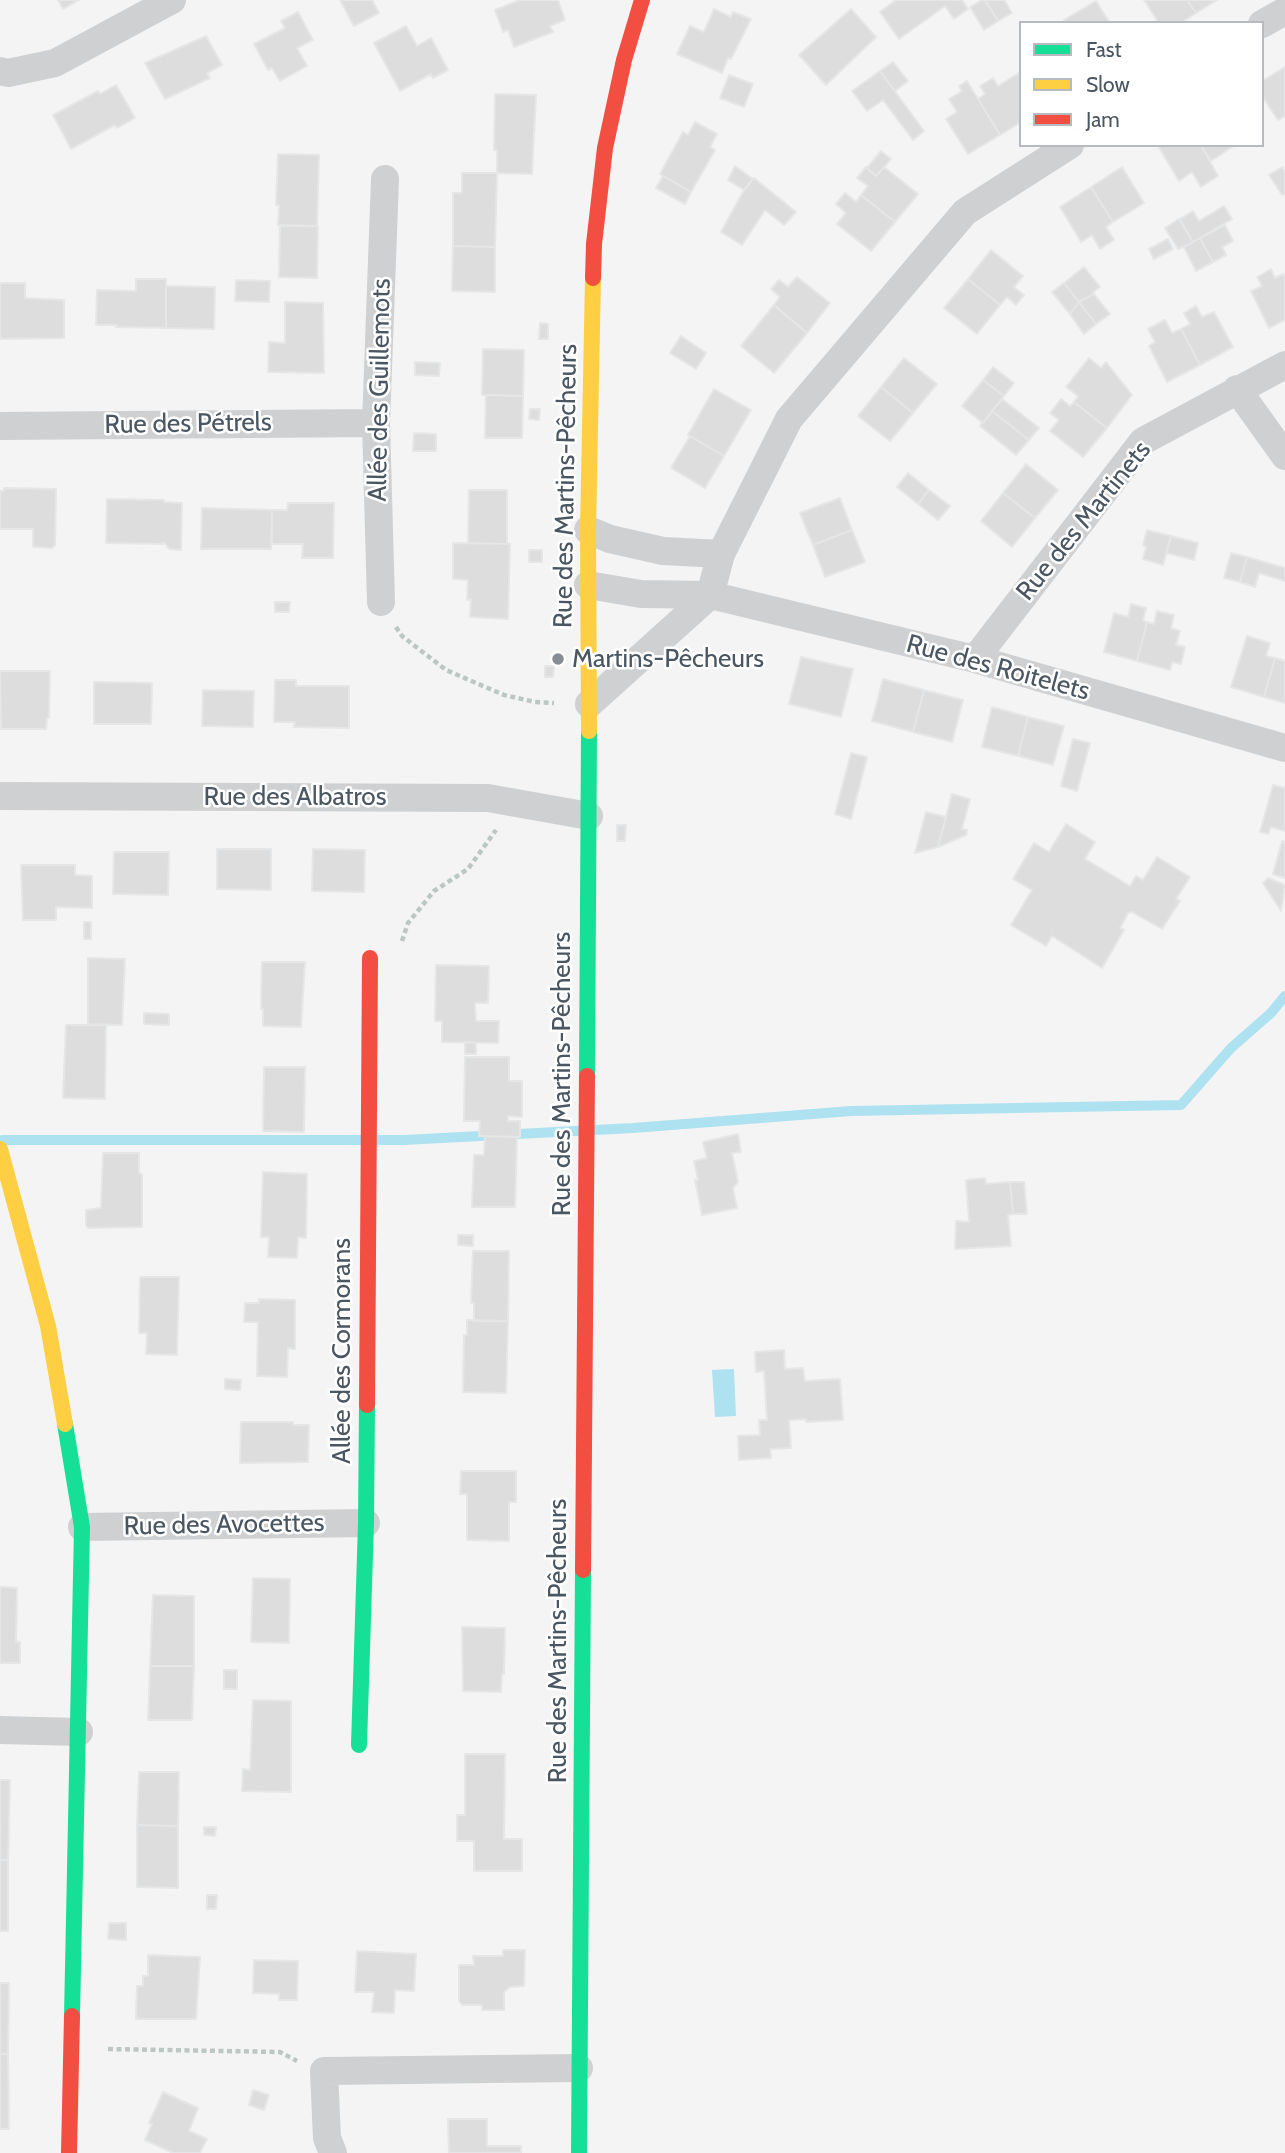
<!DOCTYPE html>
<meta charset="utf-8">
<style>
body{margin:0}
#map{position:relative;width:1285px;height:2153px;overflow:hidden;background:#f4f4f4;font-family:Cabin,sans-serif}
canvas{display:block}
.legend{position:absolute;left:1019px;top:21px;width:245px;height:126px;box-sizing:border-box;background:#fff;border:2px solid #b7bbc0;margin:0;padding:9px 12px;list-style:none;font-size:21px;color:#4a5661}
.legend li{display:flex;align-items:center;gap:14px;height:35px}
.legend b{width:35px;border:2px solid #b7bbc0}
</style>
<div id="map">
<canvas width="1285" height="2153"></canvas>
<ul class="legend">
<li><b style="height:9px;background:#16e098"></b>Fast</li>
<li><b style="height:9px;background:#ffcf43"></b>Slow</li>
<li><b style="height:9px;background:#f24e42"></b>Jam</li>
</ul>
</div>
<script>
const context = document.querySelector('canvas').getContext('2d');
context.lineJoin = 'round';
function fillPath(path, color) {
  context.fillStyle = color;
  context.fill(path, 'evenodd');
}
function poly(rows) {
  const path = new Path2D();
  for (const r of rows) {
    path.moveTo(r[0], r[1]);
    for (let i = 2; i < r.length; i += 2) path.lineTo(r[i], r[i + 1]);
  }
  return path;
}
function strokePath(path, color, width, dash) {
  context.strokeStyle = color;
  context.lineWidth = width;
  context.lineCap = dash ? 'butt' : 'round';
  context.setLineDash(dash || []);
  context.stroke(path);
}
function label(font, color, halo, rows, align = 'center') {
  context.font = font + ' Cabin,sans-serif';
  context.lineWidth = 5;
  context.setLineDash([]);
  context.textBaseline = 'middle';
  context.strokeStyle = halo;
  context.fillStyle = color;
  for (const [text, x, y, turn = 0] of rows) {
    context.save();
    context.translate(x, y);
    context.rotate((+turn || 0) * Math.PI / 180);
    context.textAlign = isNaN(turn) ? turn : align;
    if (halo) context.strokeText(text, 0, 0);
    context.fillText(text, 0, 0);
    context.restore();
  }
}
const water = poly([
 [734,1369,736,1416,715,1417,712,1370]
]);
const stream = poly([
 [2,1140,404,1140,633,1128,851,1111,1181,1105,1231,1048,1271,1013,1285,996]
]);
const building = poly([
 [58,0,79,0,63,9,58,0],
 [340,0,372,0,379,13,354,26,340,0],
 [558,0,565,20,550,26,553,32,514,47,508,30,503,32,495,10,520,0,558,0],
 [896,0,962,0,968,9,954,19,945,6,899,39,880,12,896,0],
 [982,0,985,0,998,21,984,30,970,7,982,0],
 [985,0,1004,0,1012,13,998,21,985,0],
 [1144,0,1187,0,1196,13,1181,23,1159,23,1144,0],
 [1187,0,1217,0,1196,13,1187,0],
 [1096,1,1110,23,1066,23,1064,20,1096,1],
 [714,9,731,17,733,12,751,19,731,59,728,58,722,73,677,54,690,26,704,32,714,9],
 [851,9,876,37,826,85,799,55,851,9],
 [298,12,313,40,297,48,307,66,280,81,272,68,268,70,254,44,285,28,281,21,298,12],
 [406,26,417,46,431,38,448,70,433,78,431,74,400,91,374,43,406,26],
 [206,36,222,65,207,73,210,78,165,99,145,63,206,36],
 [893,62,908,81,895,91,880,71,893,62],
 [1285,67,1285,116,1278,120,1262,96,1262,81,1285,67],
 [880,71,924,131,913,140,883,100,867,111,852,91,880,71],
 [1019,73,1021,77,1021,122,1000,135,978,99,985,94,980,86,993,78,998,86,1019,73],
 [729,75,753,84,744,107,720,98,729,75],
 [967,81,1000,135,968,154,946,119,957,112,949,99,962,91,959,86,967,81],
 [116,85,135,118,117,128,115,125,71,149,53,115,98,91,100,94,116,85],
 [495,94,536,95,532,174,497,173,497,150,494,150,495,94],
 [695,122,717,134,710,147,715,150,691,192,660,174,683,132,688,135,695,122],
 [1201,145,1235,145,1211,161,1201,145],
 [1201,145,1218,176,1201,187,1192,172,1179,181,1158,146,1201,145],
 [881,151,891,159,876,176,867,168,881,151],
 [278,154,319,155,317,226,278,225,279,205,276,205,278,154],
 [735,166,753,179,744,190,728,180,735,166],
 [866,167,876,176,884,167,918,194,895,222,861,195,868,186,857,178,866,167],
 [1122,167,1144,203,1113,222,1091,187,1122,167],
 [1282,167,1285,171,1285,193,1282,195,1269,175,1282,167],
 [462,173,497,173,495,247,453,246,453,193,462,193,462,173],
 [663,176,691,192,685,204,656,188,663,176],
 [754,178,796,212,784,225,765,210,742,245,721,232,743,192,754,178],
 [1091,187,1113,222,1106,227,1114,240,1100,249,1092,235,1081,242,1060,207,1091,187],
 [845,193,856,202,861,195,895,222,871,251,837,224,846,213,836,204,845,193],
 [1224,206,1232,219,1193,242,1180,219,1193,211,1199,221,1224,206],
 [1179,219,1193,242,1178,249,1165,228,1179,219],
 [1225,225,1233,241,1222,247,1226,255,1213,262,1200,238,1225,225],
 [280,226,318,226,317,278,279,277,280,226],
 [1200,238,1213,262,1196,271,1184,247,1200,238],
 [1168,239,1173,249,1154,259,1149,249,1168,239],
 [453,246,495,247,495,292,452,291,453,246],
 [991,250,1023,276,1014,287,1024,295,1016,305,1007,297,1000,305,968,279,991,250],
 [1084,267,1100,287,1093,292,1094,294,1079,302,1064,283,1084,267],
 [1271,269,1275,278,1283,274,1285,278,1285,320,1269,328,1251,291,1262,286,1257,277,1271,269],
 [797,277,830,303,807,333,774,305,780,297,771,289,779,280,788,287,797,277],
 [136,279,166,279,166,328,116,327,117,325,96,325,97,290,136,291,136,279],
 [968,279,1000,305,977,334,944,308,968,279],
 [236,280,270,281,269,302,235,301,236,280],
 [0,283,25,283,25,298,64,300,64,338,0,339,0,283],
 [1064,283,1079,302,1070,314,1052,292,1064,283],
 [166,286,215,287,214,329,166,328,166,286],
 [1094,294,1110,314,1096,324,1079,302,1094,294],
 [285,302,323,303,324,373,268,372,269,342,285,343,285,302],
 [1079,302,1096,324,1084,334,1070,314,1079,302],
 [774,305,807,333,774,373,741,346,774,305],
 [1196,306,1202,317,1214,312,1233,347,1200,365,1181,329,1190,324,1184,313,1196,306],
 [1165,320,1172,333,1181,329,1200,365,1167,382,1149,346,1155,342,1148,329,1165,320],
 [540,323,548,324,548,339,539,339,540,323],
 [681,336,706,353,696,369,670,353,681,336],
 [483,349,524,350,523,396,482,395,483,349],
 [904,358,937,384,913,413,881,387,904,358],
 [1089,358,1101,368,1106,362,1132,395,1107,428,1074,402,1078,396,1066,387,1089,358],
 [415,362,440,363,439,376,415,375,415,362],
 [993,367,1014,383,1004,396,983,380,993,367],
 [983,380,1004,396,983,423,962,406,983,380],
 [881,387,913,413,890,441,858,416,881,387],
 [714,389,751,410,724,456,688,435,714,389],
 [486,395,523,396,522,438,485,438,486,395],
 [1002,399,1039,428,1029,440,992,411,1002,399],
 [1061,399,1070,406,1074,402,1107,428,1083,457,1050,431,1059,420,1050,413,1061,399],
 [530,409,540,409,539,420,529,419,530,409],
 [992,411,1029,440,1016,455,980,426,992,411],
 [414,433,436,434,436,451,413,451,414,433],
 [690,436,724,456,705,488,671,468,690,436],
 [1026,464,1058,490,1035,518,1003,493,1026,464],
 [908,473,929,490,918,504,897,487,908,473],
 [4,488,56,489,55,545,52,548,33,547,33,529,0,529,0,491,4,491,4,488],
 [469,490,507,490,507,544,468,543,469,490],
 [929,490,950,506,938,520,918,504,929,490],
 [1003,493,1035,518,1012,547,981,521,1003,493],
 [840,498,852,530,813,545,800,513,840,498],
 [107,499,164,500,164,502,182,503,181,550,169,549,164,542,163,544,106,543,107,499],
 [288,503,334,503,333,558,302,558,303,544,272,544,272,510,287,510,288,503],
 [202,508,272,510,271,549,201,549,202,508],
 [852,530,865,562,825,577,813,545,852,530],
 [1147,530,1171,536,1163,565,1143,559,1146,547,1143,545,1147,530],
 [1171,536,1198,543,1194,560,1166,553,1171,536],
 [453,543,510,544,508,619,470,617,471,599,467,600,468,580,453,579,453,543],
 [529,550,542,550,542,562,529,562,529,550],
 [1231,553,1247,557,1240,582,1224,578,1231,553],
 [1247,557,1285,568,1285,581,1259,573,1255,587,1240,582,1247,557],
 [275,602,290,602,289,612,275,612,275,602],
 [1131,604,1146,608,1143,621,1147,622,1137,661,1104,652,1114,613,1128,617,1131,604],
 [1157,611,1174,615,1171,628,1180,631,1176,645,1185,647,1181,664,1172,662,1170,670,1137,661,1147,622,1154,624,1157,611],
 [1247,636,1270,643,1266,656,1275,658,1264,697,1231,687,1247,636],
 [801,657,853,669,841,717,789,704,801,657],
 [1275,658,1285,661,1285,703,1264,697,1275,658],
 [545,666,554,666,553,677,545,677,545,666],
 [0,671,50,671,49,718,47,718,46,729,1,729,0,671],
 [883,679,924,690,913,732,872,721,883,679],
 [275,680,296,680,296,686,349,686,349,728,294,727,295,722,274,722,275,680],
 [94,682,152,683,151,724,94,724,94,682],
 [203,690,254,691,253,727,202,726,203,690],
 [924,690,963,700,952,742,913,732,924,690],
 [992,707,1028,717,1018,756,982,747,992,707],
 [1028,717,1064,726,1053,765,1018,756,1028,717],
 [1073,739,1090,743,1077,791,1061,786,1073,739],
 [851,753,867,757,851,819,835,814,851,753],
 [1273,785,1285,788,1285,831,1271,827,1268,834,1260,832,1273,785],
 [952,794,970,799,962,829,967,830,966,835,938,847,952,794],
 [926,812,946,817,938,847,915,853,926,812],
 [1066,824,1095,842,1085,859,1130,886,1136,876,1143,880,1157,857,1190,877,1176,899,1180,901,1162,929,1132,912,1128,913,1120,928,1124,930,1102,968,1052,936,1046,946,1011,925,1032,890,1013,879,1034,843,1049,852,1066,824],
 [617,825,626,825,625,841,617,841,617,825],
 [1282,841,1285,842,1285,878,1273,874,1282,841],
 [217,849,271,849,271,890,217,889,217,849],
 [313,849,365,850,364,892,312,891,313,849],
 [114,852,169,852,168,895,113,894,114,852],
 [21,865,75,865,75,875,92,876,92,908,56,907,56,920,23,920,21,865],
 [1268,878,1285,885,1281,911,1263,883,1268,878],
 [84,922,91,922,91,939,84,939,84,922],
 [88,958,125,959,122,1025,88,1024,88,958],
 [262,962,305,962,301,1027,263,1026,263,1009,261,1009,262,962],
 [436,965,489,966,488,1003,475,1003,476,1021,499,1021,498,1043,442,1042,442,1021,435,1021,436,965],
 [144,1013,169,1014,169,1025,144,1024,144,1013],
 [66,1025,106,1025,105,1099,63,1098,66,1025],
 [465,1042,476,1043,476,1054,465,1054,465,1042],
 [465,1057,509,1057,509,1081,522,1081,522,1117,508,1116,508,1121,520,1121,520,1137,479,1136,480,1121,464,1121,465,1057],
 [264,1067,305,1067,304,1132,263,1131,264,1067],
 [738,1134,741,1152,732,1153,738,1182,733,1188,737,1208,702,1215,695,1180,698,1180,694,1161,707,1158,703,1142,738,1134],
 [485,1136,517,1137,515,1207,472,1207,474,1155,484,1155,485,1136],
 [103,1153,139,1153,139,1173,142,1174,142,1227,88,1228,86,1225,86,1210,101,1208,103,1153],
 [263,1172,307,1174,306,1238,298,1237,297,1258,268,1257,269,1237,261,1237,263,1172],
 [985,1178,986,1184,1010,1182,1013,1214,1008,1215,1011,1246,955,1249,956,1221,969,1222,966,1180,985,1178],
 [1010,1182,1024,1182,1027,1214,1013,1214,1010,1182],
 [458,1235,473,1235,473,1246,458,1245,458,1235],
 [473,1251,509,1251,508,1321,474,1321,474,1303,471,1303,473,1251],
 [140,1277,179,1277,177,1355,146,1354,147,1333,139,1333,140,1277],
 [259,1299,295,1300,295,1349,288,1348,287,1377,257,1376,258,1322,244,1322,245,1303,259,1303,259,1299],
 [467,1320,508,1321,506,1393,463,1392,464,1335,467,1335,467,1320],
 [784,1350,785,1369,803,1368,805,1381,840,1379,843,1420,806,1422,806,1419,789,1420,791,1448,770,1449,771,1458,739,1460,738,1436,760,1435,759,1420,767,1420,764,1371,756,1372,755,1352,784,1350],
 [225,1379,241,1380,240,1390,225,1389,225,1379],
 [241,1422,293,1422,293,1425,309,1425,308,1462,240,1463,241,1422],
 [461,1471,516,1471,516,1502,509,1502,509,1541,467,1540,467,1494,460,1494,461,1471],
 [253,1578,290,1579,289,1643,251,1642,253,1578],
 [0,1587,17,1588,16,1642,20,1642,20,1663,0,1663,0,1587],
 [153,1595,194,1596,194,1666,150,1666,153,1595],
 [462,1627,505,1628,504,1674,502,1674,501,1692,463,1691,462,1627],
 [150,1666,194,1666,192,1720,148,1720,150,1666],
 [224,1670,237,1670,237,1689,224,1689,224,1670],
 [253,1700,291,1701,291,1792,242,1791,243,1769,250,1770,253,1700],
 [465,1754,505,1754,504,1839,522,1839,522,1871,474,1871,474,1841,457,1841,457,1815,465,1815,465,1754],
 [139,1772,179,1772,178,1826,137,1825,139,1772],
 [0,1780,10,1780,8,1860,0,1860,0,1780],
 [137,1825,178,1826,178,1888,137,1887,137,1825],
 [204,1827,216,1827,215,1836,204,1835,204,1827],
 [0,1860,8,1860,8,1931,0,1931,0,1860],
 [207,1895,217,1895,216,1909,207,1909,207,1895],
 [109,1923,126,1923,126,1940,108,1939,109,1923],
 [503,1950,525,1950,524,1986,510,1987,504,1992,504,2010,482,2010,482,2005,462,2005,459,2001,459,1965,474,1965,473,1956,503,1956,503,1950],
 [357,1951,416,1954,414,1991,395,1990,394,2013,372,2012,374,1992,355,1992,357,1951],
 [148,1955,200,1957,196,2019,136,2019,137,1986,143,1986,143,1976,148,1976,148,1955],
 [254,1960,298,1961,297,2000,279,2000,279,1994,253,1993,254,1960],
 [0,1983,9,1983,8,2054,0,2054,0,1983],
 [0,2054,8,2054,9,2129,0,2129,0,2054],
 [253,2090,269,2095,264,2110,249,2105,253,2090],
 [163,2092,198,2108,189,2131,207,2139,200,2153,173,2153,145,2140,152,2124,149,2123,163,2092],
 [448,2119,487,2119,487,2146,521,2146,521,2153,449,2153,448,2119]
]);
const path = poly([
 [396,627,402,636,446,670,504,695,535,702,554,703],
 [402,941,408,923,434,891,468,869,496,830],
 [108,2049,280,2052,297,2061]
]);
const street = poly([
 [1262,24,1285,11],
 [0,71,8,73,55,63,172,0],
 [1237,389,1285,456],
 [0,426,376,423],
 [588,530,610,539,663,551,721,554],
 [588,585,641,594,710,595,975,659,1285,748],
 [381,602,376,423,385,179],
 [975,659,1143,441,1285,365],
 [589,704,710,595,721,554,789,419,965,212,1070,145],
 [0,796,488,798,589,816],
 [82,1527,366,1523],
 [0,1730,79,1732],
 [333,2153,327,2138,324,2071,579,2068]
]);
const fast = poly([
 [587,1076,589,731],
 [65,1424,82,1527,72,2016],
 [359,1745,366,1523,367,1405],
 [579,2153,583,1570]
]);
const slow = poly([
 [589,731,588,530,593,278],
 [0,1149,48,1326,65,1424]
]);
const jam = poly([
 [593,278,594,244,605,148,624,60,642,0],
 [367,1405,370,958],
 [583,1570,587,1076],
 [69,2153,72,2016]
]);
const markers = [
 [558,659,7,"#868d94"]
];
const streetNames = [
 ["Allée des Guillemots",380,390,-89],
 ["Rue des Pétrels",188,424,-1],
 ["Rue des Martins-Pêcheurs",566,486,-89],
 ["Rue des Martinets",1084,521,-51],
 ["Rue des Roitelets",998,668,15],
 ["Rue des Albatros",295,797],
 ["Rue des Martins-Pêcheurs",562,1074,-90],
 ["Allée des Cormorans",342,1351,-90],
 ["Rue des Avocettes",224,1525,-1],
 ["Rue des Martins-Pêcheurs",558,1641,-90]
];
const poiNames = [
 ["Martins-Pêcheurs",572,659]
];
fillPath(water, '#aee2f0');
strokePath(stream, '#aee2f0', 10);
fillPath(building, '#ddddde');
strokePath(building, '#e5e6e7', 2);
strokePath(path, '#bcc7c4', 4.5, [5, 3.5]);
strokePath(street, '#ced0d2', 28);
strokePath(fast, '#16e098', 16);
strokePath(slow, '#ffcf43', 16);
strokePath(jam, '#f24e42', 16);
for (const [x, y, r, color] of markers) {
  const dot = new Path2D();
  dot.arc(x, y, r, 0, 2 * Math.PI);
  context.fillStyle = color;
  context.fill(dot);
  strokePath(dot, '#fff', 2.5);
}
label('26px', '#4a5661', '#fff', streetNames);
label('26px', '#4a5661', '#fff', poiNames, 'left');
</script>
